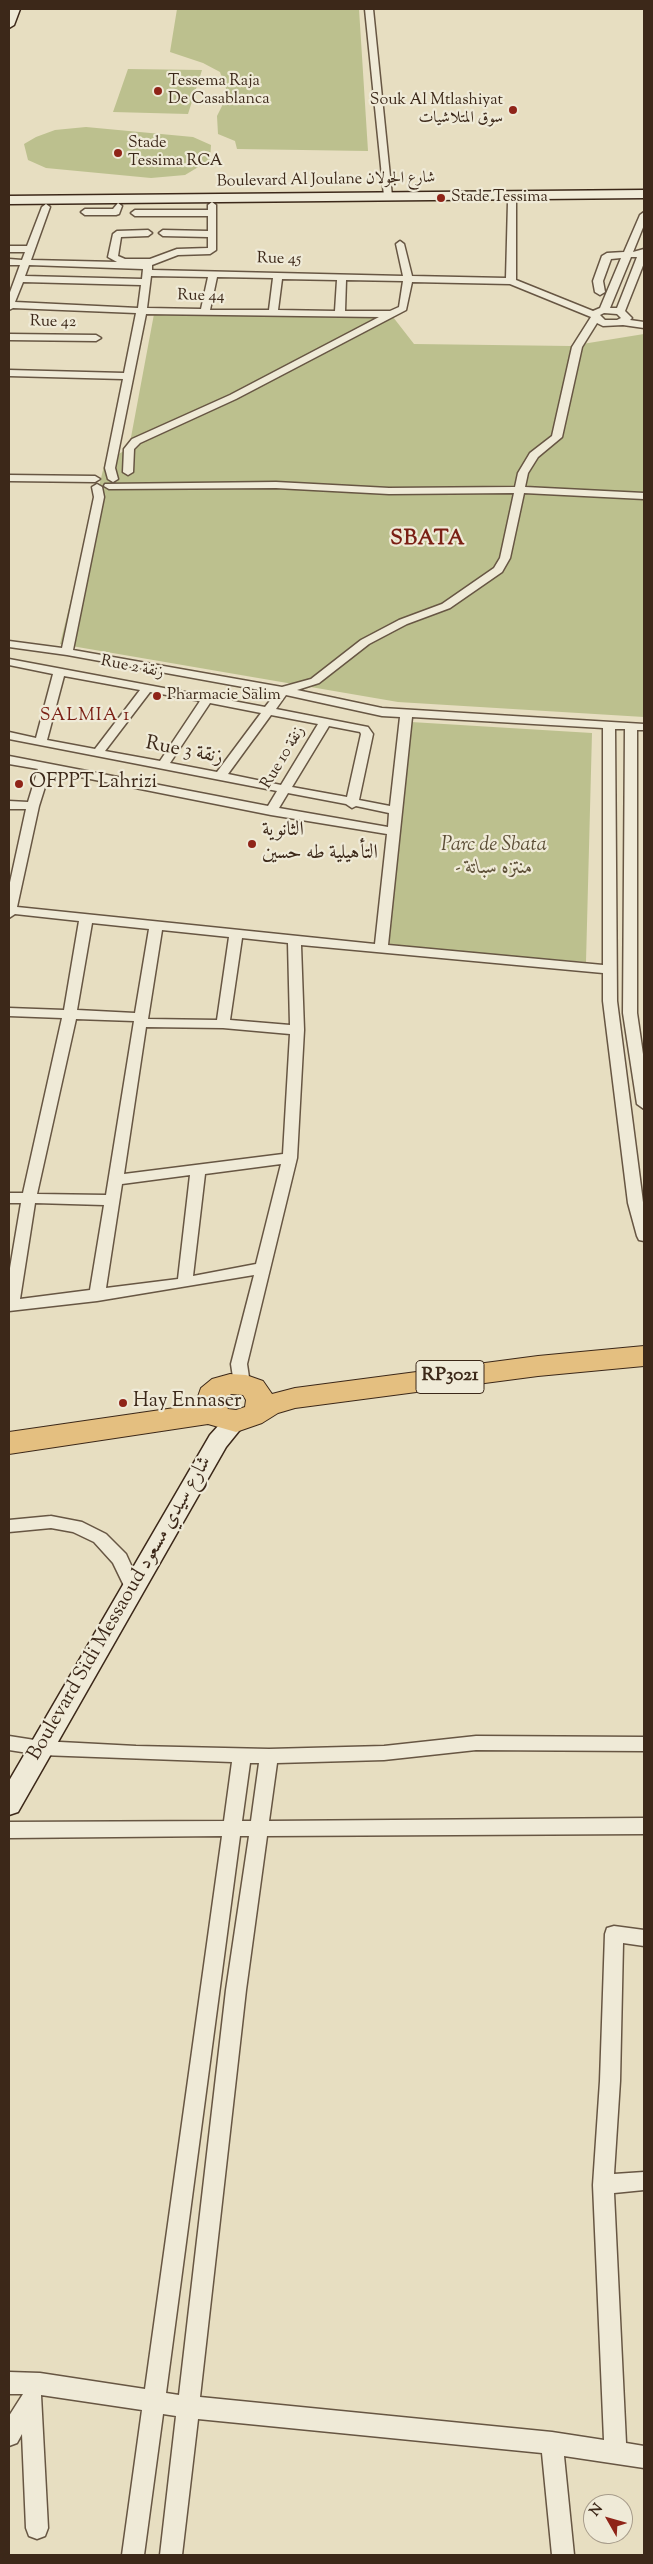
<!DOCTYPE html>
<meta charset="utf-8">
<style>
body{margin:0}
#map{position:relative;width:653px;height:2564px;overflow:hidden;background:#e7dec1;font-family:"Sorts Mill Goudy",serif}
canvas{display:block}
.frame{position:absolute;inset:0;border:10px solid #3c2819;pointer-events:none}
.north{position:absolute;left:583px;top:2494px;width:50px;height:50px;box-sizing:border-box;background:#efead7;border:1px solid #a79c8b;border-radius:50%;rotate:308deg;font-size:14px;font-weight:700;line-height:20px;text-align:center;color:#3c2819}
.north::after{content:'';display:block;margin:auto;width:18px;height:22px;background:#8f2418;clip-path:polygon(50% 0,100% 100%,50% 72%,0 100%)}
</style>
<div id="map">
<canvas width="653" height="2564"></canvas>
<div class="frame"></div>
<div class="north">N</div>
</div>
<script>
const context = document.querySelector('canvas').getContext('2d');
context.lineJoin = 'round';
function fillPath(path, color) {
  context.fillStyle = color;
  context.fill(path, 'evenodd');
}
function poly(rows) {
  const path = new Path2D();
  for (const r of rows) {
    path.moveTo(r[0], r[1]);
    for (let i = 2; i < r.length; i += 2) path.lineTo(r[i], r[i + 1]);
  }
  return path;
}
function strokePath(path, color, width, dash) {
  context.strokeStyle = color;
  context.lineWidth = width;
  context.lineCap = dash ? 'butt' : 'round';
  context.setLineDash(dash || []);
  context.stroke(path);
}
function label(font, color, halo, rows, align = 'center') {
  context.font = font + ' "Sorts Mill Goudy",Amiri,serif';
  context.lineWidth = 4.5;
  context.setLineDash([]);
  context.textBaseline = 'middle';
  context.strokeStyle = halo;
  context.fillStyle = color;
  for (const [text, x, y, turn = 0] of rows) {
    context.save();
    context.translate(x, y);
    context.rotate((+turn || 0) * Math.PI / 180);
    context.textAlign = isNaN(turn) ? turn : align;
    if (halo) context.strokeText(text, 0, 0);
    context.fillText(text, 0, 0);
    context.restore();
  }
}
const green = poly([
 [177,9,359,9,368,151,237,149,235,141,218,134,217,116,228,94,220,72,203,63,170,52],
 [128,69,202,70,188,114,113,112],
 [86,127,193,137,211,145,210,160,185,175,151,178,46,168,28,160,24,144,36,137,55,130],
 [154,314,393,317,414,344,570,346,644,334,644,717,398,702,60,644,105,462,129,448],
 [411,722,592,733,586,962,389,946]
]);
const street = poly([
 [365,9,373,9,392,196,388,199,384,196,365,9],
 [512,199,516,202,516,280,593,311,600,308,621,258,611,259,603,281,605,292,600,295,595,292,593,281,602,256,607,253,624,252,640,215,644,212,644,225,633,252,644,249,644,263,625,311,632,318,630,320,644,322,644,328,623,325,603,326,597,323,582,347,562,437,538,457,528,473,525,487,644,493,644,499,524,493,510,558,502,572,450,608,407,624,369,644,319,683,297,690,382,708,644,724,644,730,637,730,637,1013,644,1061,644,1109,637,1104,623,1013,625,729,615,729,617,1001,644,1210,644,1241,639,1240,637,1236,628,1203,603,1001,603,973,301,945,304,1030,297,1158,247,1364,250,1384,248,1388,242,1390,236,1388,234,1384,231,1364,254,1275,97,1301,9,1311,9,1274,21,1203,9,1203,9,1193,23,1193,62,1018,9,1016,9,1008,64,1010,79,921,15,914,9,918,9,887,26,809,9,809,9,801,28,802,38,769,9,764,9,756,268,806,277,791,9,739,9,732,36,738,53,674,9,665,9,659,265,707,276,693,67,655,9,647,9,641,62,648,94,497,92,487,97,484,102,487,104,497,73,650,282,687,311,679,361,640,399,620,442,604,494,568,500,558,514,493,389,494,276,488,109,489,104,486,105,484,276,482,389,488,515,487,518,473,530,453,552,436,572,347,591,317,510,284,412,282,406,310,236,399,140,443,134,449,133,472,128,475,123,472,124,449,132,439,230,395,379,317,146,314,115,468,118,479,113,482,108,479,105,468,123,379,9,376,9,370,124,373,136,313,13,308,9,310,9,295,20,265,9,265,9,259,22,260,25,252,9,252,9,246,27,246,42,207,46,204,50,207,31,260,117,262,108,257,113,234,117,231,148,230,152,233,148,236,121,237,118,256,125,259,150,259,177,249,208,248,208,237,163,236,159,233,163,230,208,231,208,216,135,216,131,213,135,210,208,210,208,205,212,202,216,205,216,250,210,254,178,255,152,265,152,270,403,276,396,244,400,241,404,244,412,276,506,278,508,202,512,199],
 [631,257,637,257,617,308,610,308,631,257],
 [29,265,143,269,142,279,25,276,29,265],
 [151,276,208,277,201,309,147,308,151,276],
 [217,277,273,278,269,310,210,310,217,277],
 [282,279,337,280,335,311,278,310,282,279],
 [346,280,403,281,399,307,390,311,345,311,346,280],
 [23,282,141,285,138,308,15,302,23,282],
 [604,313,617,314,621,318,617,320,605,320,600,315,604,313],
 [64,676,140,690,95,749,47,740,64,676],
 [150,692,200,701,160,761,105,751,150,692],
 [286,695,382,716,400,717,390,806,359,800,373,734,368,727,276,709,286,695],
 [210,703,261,713,217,772,170,763,210,703],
 [271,715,318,724,281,785,228,774,271,715],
 [412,717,603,728,603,965,388,945,412,717],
 [329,726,360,732,361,734,347,797,292,787,329,726],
 [50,771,271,815,387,834,375,944,17,907,39,806,50,771],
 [288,793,346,804,352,808,356,806,389,813,388,827,279,808,288,793],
 [92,923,149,929,135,1013,77,1010,92,923],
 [162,930,229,937,217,1020,148,1019,162,930],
 [242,938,288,943,290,1025,230,1020,242,938],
 [76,1019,134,1021,106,1195,37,1194,76,1019],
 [146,1027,223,1028,290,1034,283,1154,124,1174,146,1027],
 [281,1164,256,1264,193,1276,205,1174,281,1164],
 [190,1175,178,1279,106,1288,122,1184,190,1175],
 [35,1203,104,1205,90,1290,20,1299,35,1203],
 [118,203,122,206,119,214,116,215,85,215,81,212,85,209,113,209,118,203],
 [9,334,96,335,101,338,96,341,9,340,9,334],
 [9,475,95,476,100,479,95,482,9,481,9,475],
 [51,1516,82,1522,106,1534,126,1554,141,1587,139,1592,133,1594,127,1592,113,1563,94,1542,73,1532,51,1528,9,1532,9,1520,51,1516],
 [9,1736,41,1741,136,1746,269,1749,384,1746,476,1736,644,1737,644,1751,476,1750,384,1760,277,1763,269,1821,644,1818,644,1834,267,1836,246,1990,200,2397,552,2432,604,2440,593,2185,600,2081,605,1934,607,1928,614,1926,644,1930,644,1946,623,1943,620,2081,614,2174,644,2172,644,2190,614,2193,626,2443,644,2446,644,2468,564,2456,574,2555,552,2555,542,2453,198,2419,182,2555,160,2555,176,2416,163,2414,144,2555,122,2555,142,2410,41,2395,48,2528,45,2536,37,2539,29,2536,26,2528,22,2434,17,2443,9,2446,9,2416,23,2394,9,2394,9,2372,40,2373,145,2389,222,1836,9,1838,9,1822,224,1821,232,1762,41,1755,9,1750,9,1736],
 [250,1763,259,1763,251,1821,242,1821,250,1763],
 [240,1836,249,1836,226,1990,179,2395,166,2393,240,1836]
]);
const secondary = poly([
 [10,9,20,9,14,25,9,28,10,9],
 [644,190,644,198,9,204,9,196,644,190],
 [236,1413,244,1415,247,1421,226,1447,18,1812,9,1815,9,1781,210,1435,228,1415,236,1413]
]);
const highway = poly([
 [644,1346,644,1366,538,1376,295,1408,278,1413,262,1423,236,1432,208,1424,9,1454,9,1432,195,1405,201,1388,212,1379,230,1374,246,1375,263,1381,272,1394,295,1388,538,1356,644,1346],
 [231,1394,243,1395,246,1400,245,1407,236,1410,228,1409,223,1401,231,1394]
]);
const markers = [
 [158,91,5,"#8f2418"],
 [513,110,5,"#8f2418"],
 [118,153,5,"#8f2418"],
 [441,198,5,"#8f2418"],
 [157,696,5,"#8f2418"],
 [19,784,5,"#8f2418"],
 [252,844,5,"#8f2418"],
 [123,1403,5,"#8f2418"]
];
const farPoinames = [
 ["Tessema Raja",168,82],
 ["De Casablanca",168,100],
 ["Souk Al Mtlashiyat",503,101,"right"],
 ["سوق المتلاشيات",503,119,"right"],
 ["Stade",128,144],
 ["Tessima RCA",128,162],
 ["Stade Tessima",451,198],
 ["Pharmacie Salim",167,696]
];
const farStreetnames = [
 ["Boulevard Al Joulane شارع الجولان",326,181,-1],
 ["Rue 45",279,260,1],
 ["Rue 44",201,297,1],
 ["Rue 42",53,323,1],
 ["Rue 2 زنقة",132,668,11],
 ["Rue 10 زنقة",284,758,-59]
];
const farNeighbourhoodnames = [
 ["SALMIA 1",85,717]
];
const shields = [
 [450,1377,68]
];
const shieldNames = [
 ["RP3021",450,1377]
];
const streetNames = [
 ["Rue 3 زنقة",184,752,11],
 ["Boulevard Sidi Messaoud شارع سيدي مسعود",121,1609,-60]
];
const poiNames = [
 ["OFPPT Lahrizi",29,784],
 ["الثانوية",262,832],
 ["التأهيلية طه حسين",262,855],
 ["Hay Ennaser",133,1403]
];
const parkNames = [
 ["Parc de Sbata",494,847],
 ["- منتزه سباتة",494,870]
];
const farDistrictnames = [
 ["SBATA",428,540]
];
fillPath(green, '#bcc08e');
strokePath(street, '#675643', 3);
strokePath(secondary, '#3c2819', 3);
strokePath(highway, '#3c2819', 2);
fillPath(street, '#efead7');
fillPath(secondary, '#efead7');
fillPath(highway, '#e4bf80');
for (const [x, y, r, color] of markers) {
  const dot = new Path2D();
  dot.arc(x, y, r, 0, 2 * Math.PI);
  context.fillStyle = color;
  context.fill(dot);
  strokePath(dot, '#efead7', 2);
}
label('16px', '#3c2819', '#efead7', farPoinames, 'left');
label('16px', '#3c2819', '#efead7', farStreetnames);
context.letterSpacing = '1px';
label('18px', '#7a1f14', '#efead7', farNeighbourhoodnames);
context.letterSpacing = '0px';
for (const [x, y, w] of shields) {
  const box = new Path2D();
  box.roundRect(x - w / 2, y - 16.5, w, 33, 4);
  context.fillStyle = '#efead7';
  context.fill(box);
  strokePath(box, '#3c2819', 1);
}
label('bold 19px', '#3c2819', null, shieldNames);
label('20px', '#3c2819', '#efead7', streetNames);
label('20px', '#3c2819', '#efead7', poiNames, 'left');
label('italic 20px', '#5c4e36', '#efead7', parkNames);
context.letterSpacing = '1px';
label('bold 21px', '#7a1f14', '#efead7', farDistrictnames);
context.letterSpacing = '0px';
</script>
